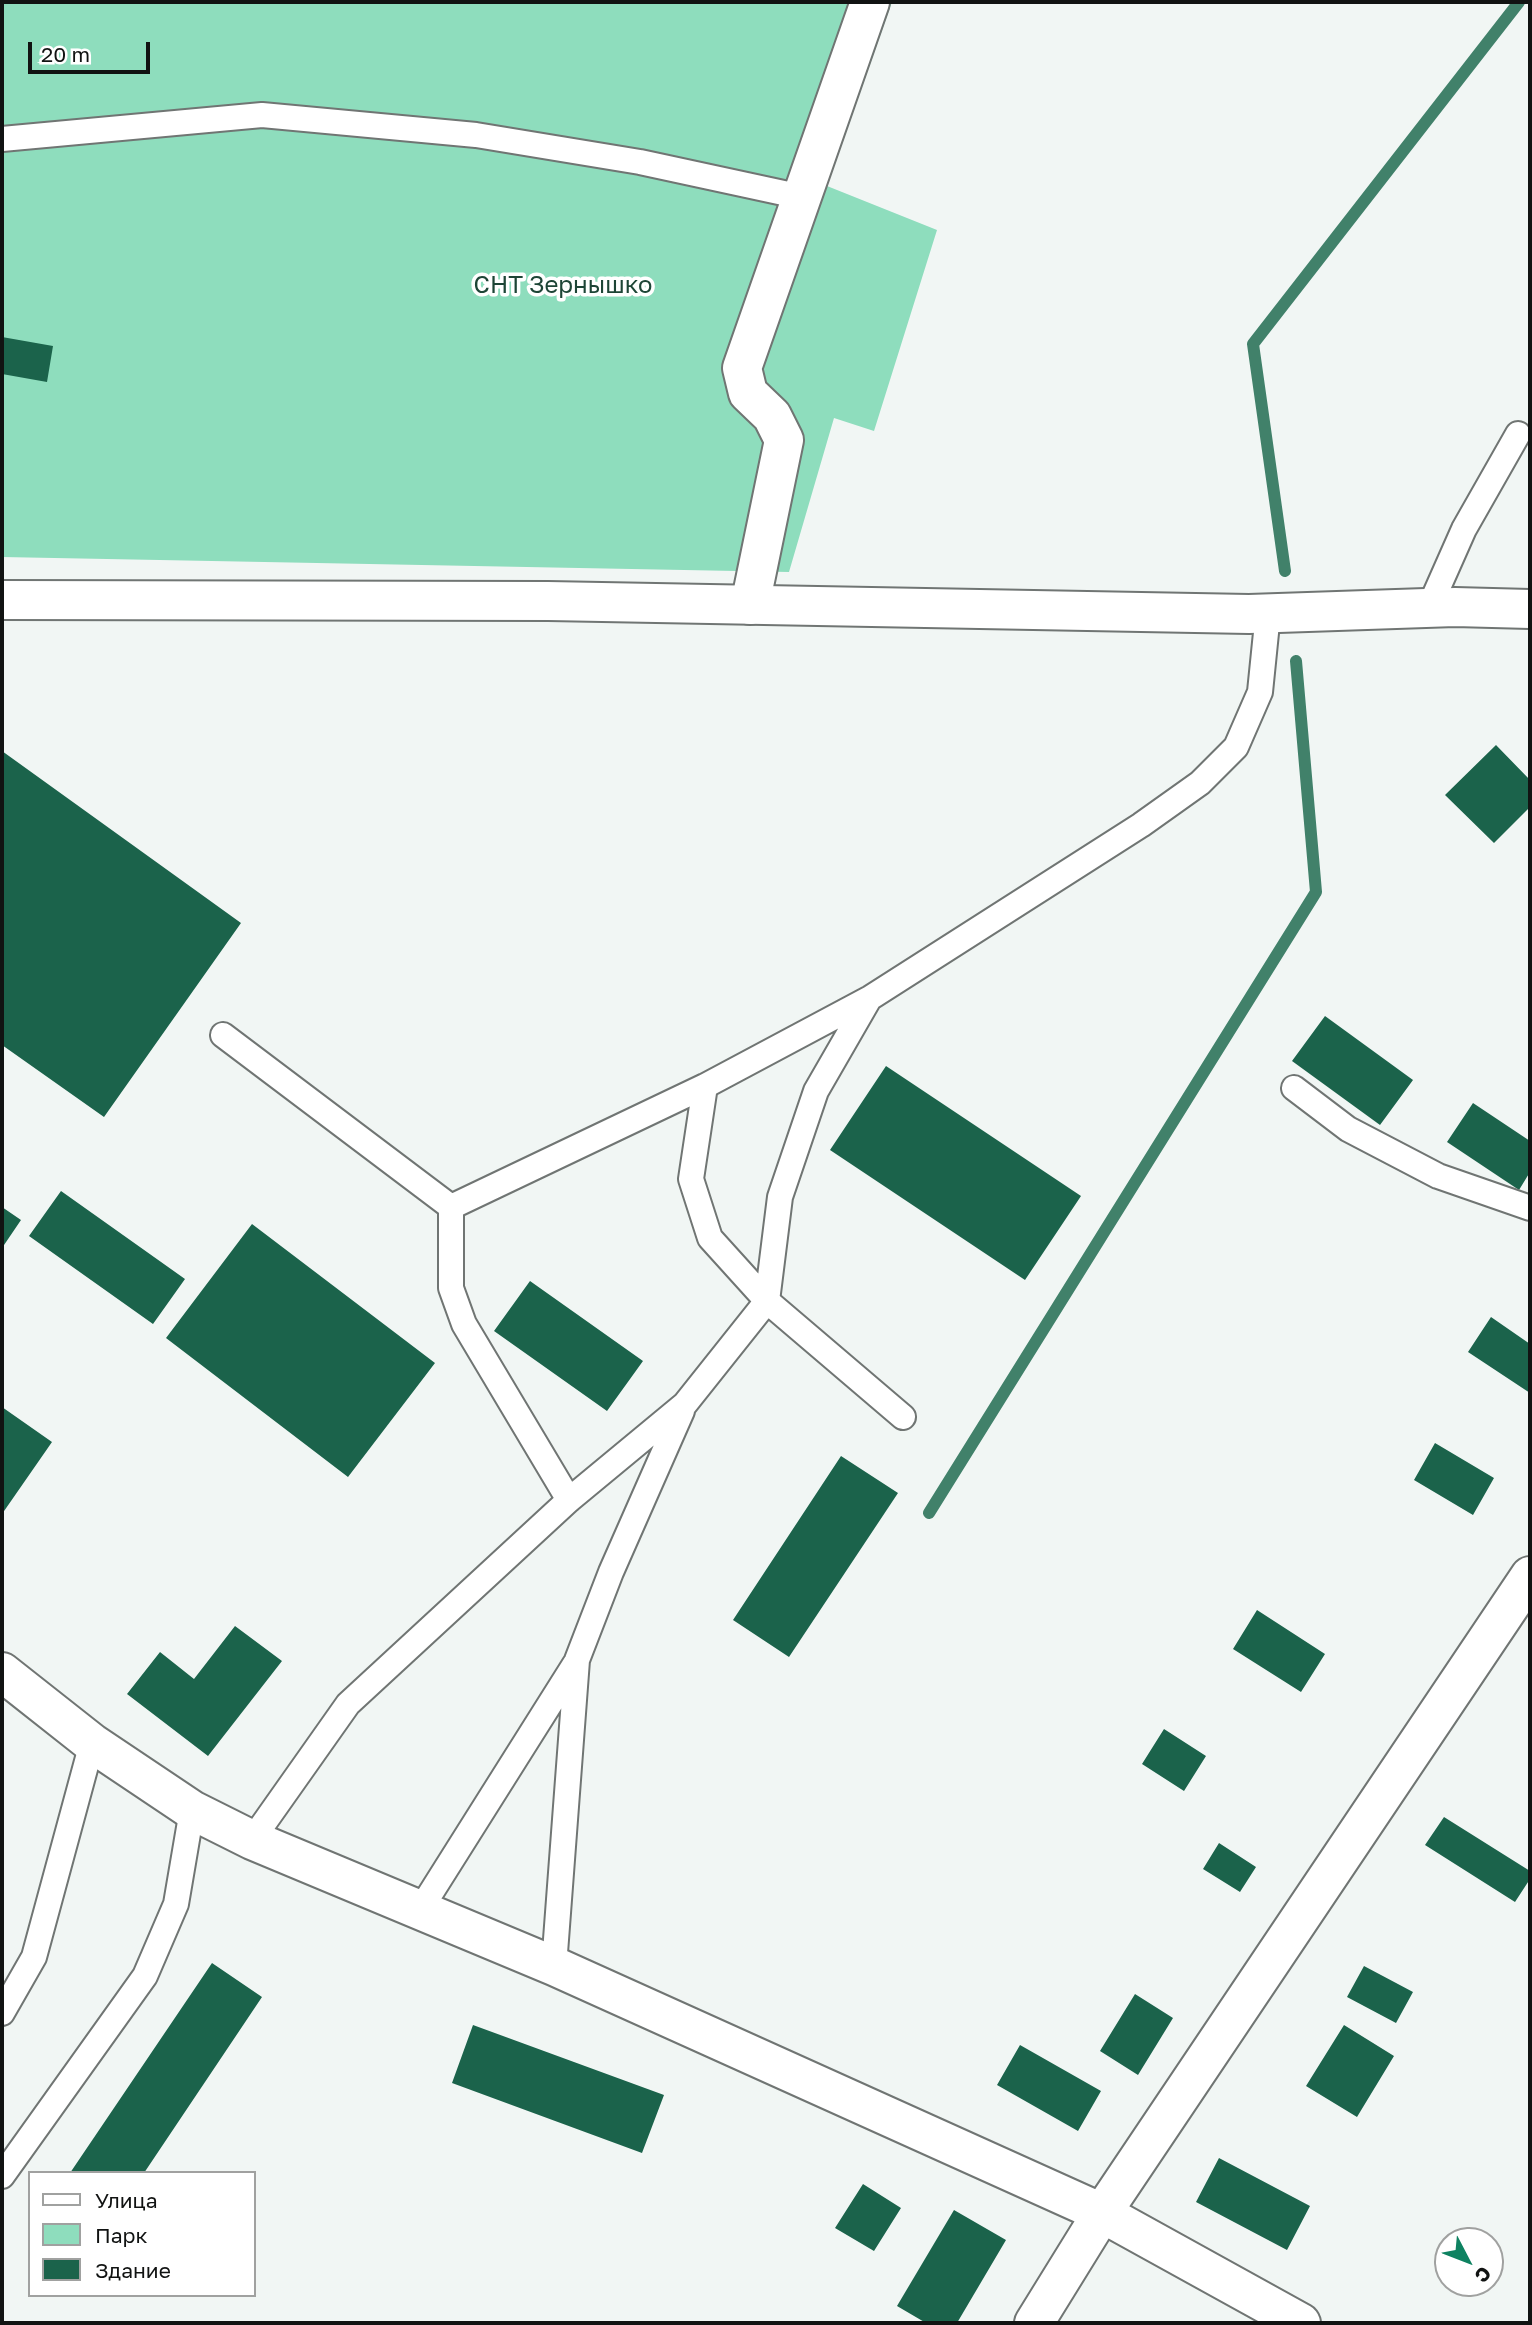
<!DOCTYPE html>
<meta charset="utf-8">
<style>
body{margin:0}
#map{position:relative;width:1532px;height:2325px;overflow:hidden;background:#f1f6f4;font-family:"Golos Text",sans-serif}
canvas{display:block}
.frame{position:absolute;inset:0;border:4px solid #111312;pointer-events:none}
.legend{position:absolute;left:28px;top:2171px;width:228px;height:126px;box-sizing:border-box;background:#fff;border:2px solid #a0a1a0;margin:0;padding:9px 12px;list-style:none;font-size:21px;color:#111312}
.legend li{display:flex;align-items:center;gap:14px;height:35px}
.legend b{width:35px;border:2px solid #a0a1a0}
.north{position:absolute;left:1434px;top:2227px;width:70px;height:70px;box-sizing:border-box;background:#fff;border:2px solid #a0a1a0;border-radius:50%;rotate:132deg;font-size:19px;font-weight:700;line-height:28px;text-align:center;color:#111312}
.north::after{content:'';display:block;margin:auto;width:24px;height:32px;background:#0e8261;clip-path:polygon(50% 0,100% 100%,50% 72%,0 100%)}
.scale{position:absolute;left:28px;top:42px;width:122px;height:32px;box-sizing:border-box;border:4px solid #111312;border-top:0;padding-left:9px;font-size:21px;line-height:24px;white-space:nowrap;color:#111312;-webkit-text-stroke:5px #fff;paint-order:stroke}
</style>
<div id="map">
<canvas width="1532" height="2325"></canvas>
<div class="frame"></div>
<ul class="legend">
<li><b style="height:9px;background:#fff"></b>Улица</li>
<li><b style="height:19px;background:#8eddbd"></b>Парк</li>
<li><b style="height:19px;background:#1b634b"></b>Здание</li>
</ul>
<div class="north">С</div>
<div class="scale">20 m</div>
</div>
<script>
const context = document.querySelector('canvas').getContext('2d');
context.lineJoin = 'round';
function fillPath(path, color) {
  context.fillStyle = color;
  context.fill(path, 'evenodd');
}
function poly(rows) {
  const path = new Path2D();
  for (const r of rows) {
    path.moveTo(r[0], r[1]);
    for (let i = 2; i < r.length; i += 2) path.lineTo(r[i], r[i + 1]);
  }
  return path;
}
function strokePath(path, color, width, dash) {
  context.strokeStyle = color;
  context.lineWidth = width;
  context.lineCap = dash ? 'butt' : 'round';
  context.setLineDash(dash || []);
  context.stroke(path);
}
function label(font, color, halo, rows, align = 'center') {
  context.font = font + ' "Golos Text",sans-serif';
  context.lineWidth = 7;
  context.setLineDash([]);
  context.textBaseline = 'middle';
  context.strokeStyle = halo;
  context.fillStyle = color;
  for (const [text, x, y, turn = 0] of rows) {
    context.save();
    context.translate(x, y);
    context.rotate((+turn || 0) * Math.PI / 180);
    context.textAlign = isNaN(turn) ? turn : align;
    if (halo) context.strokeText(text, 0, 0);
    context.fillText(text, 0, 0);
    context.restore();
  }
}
const green = poly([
 [2,2,892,2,827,186,937,230,874,431,834,418,789,572,2,557]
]);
const stream = poly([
 [1285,571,1253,344,1519,2],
 [929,1513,1316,892,1296,661]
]);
const building = poly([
 [2,337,53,346,47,382,2,374],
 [1496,745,1530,780,1530,807,1494,843,1445,795],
 [2,751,241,923,104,1117,2,1045],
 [1325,1016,1413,1080,1380,1125,1292,1061],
 [886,1066,1081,1196,1025,1280,830,1150],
 [1473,1103,1530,1141,1530,1172,1519,1190,1447,1142],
 [61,1191,185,1279,153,1324,29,1236],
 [2,1207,21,1220,2,1248],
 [252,1224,435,1363,348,1477,166,1338],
 [530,1281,643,1361,607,1411,494,1331],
 [1491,1317,1530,1344,1530,1393,1468,1352],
 [2,1407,52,1442,2,1514],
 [1435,1443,1494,1478,1473,1515,1414,1480],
 [841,1456,898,1493,789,1657,733,1620],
 [1257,1610,1325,1654,1301,1692,1233,1649],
 [235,1626,282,1661,208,1756,127,1694,160,1652,194,1679],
 [1164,1729,1206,1756,1184,1791,1142,1764],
 [1444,1817,1530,1871,1530,1879,1515,1902,1425,1845],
 [1219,1843,1256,1867,1240,1892,1203,1869],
 [212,1963,262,1997,144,2173,70,2173],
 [1364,1966,1413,1992,1396,2023,1347,1997],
 [1135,1994,1173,2018,1138,2075,1100,2051],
 [473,2025,664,2095,642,2153,452,2083],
 [1344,2025,1394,2056,1357,2117,1306,2086],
 [1020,2045,1101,2091,1078,2131,997,2085],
 [1219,2158,1310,2206,1287,2250,1196,2202],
 [863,2184,901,2208,874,2251,835,2228],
 [954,2210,1006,2240,957,2323,926,2323,897,2306]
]);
const lane = poly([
 [2,139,262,115,476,135,640,162,802,197],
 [1429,608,1464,529,1518,434],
 [869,999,816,1091,780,1197,767,1301,903,1417],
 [223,1035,451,1207],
 [1294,1088,1348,1129,1438,1176,1530,1208],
 [451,1207,705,1086,870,998,1141,825,1200,783,1236,747,1260,692,1268,613],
 [451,1207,451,1288,464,1324,569,1500],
 [252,1840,348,1704,569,1500,685,1404,767,1301,710,1238,691,1179,705,1086],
 [420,1910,575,1664],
 [554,1966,577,1660,611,1572,682,1411],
 [2,2013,34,1957,92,1743],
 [2,2176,145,1976,176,1904,192,1810]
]);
const street = poly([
 [750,605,784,440,772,416,748,393,742,368,870,2],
 [1034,2323,1102,2213,1530,1576]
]);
const secondary = poly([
 [2,600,548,601,1249,614,1455,607,1530,609],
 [2,1672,92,1743,192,1810,252,1840,554,1966,1102,2213,1301,2323]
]);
const parkNames = [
 ["СНТ Зернышко",563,285]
];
fillPath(green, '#8eddbd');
strokePath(stream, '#41816a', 12);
fillPath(building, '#1b634b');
strokePath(lane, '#707573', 28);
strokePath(street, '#707573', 42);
strokePath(secondary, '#707573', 42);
strokePath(lane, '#fff', 24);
strokePath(street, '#fff', 38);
strokePath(secondary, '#fff', 38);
label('24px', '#1d4536', '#fff', parkNames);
</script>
